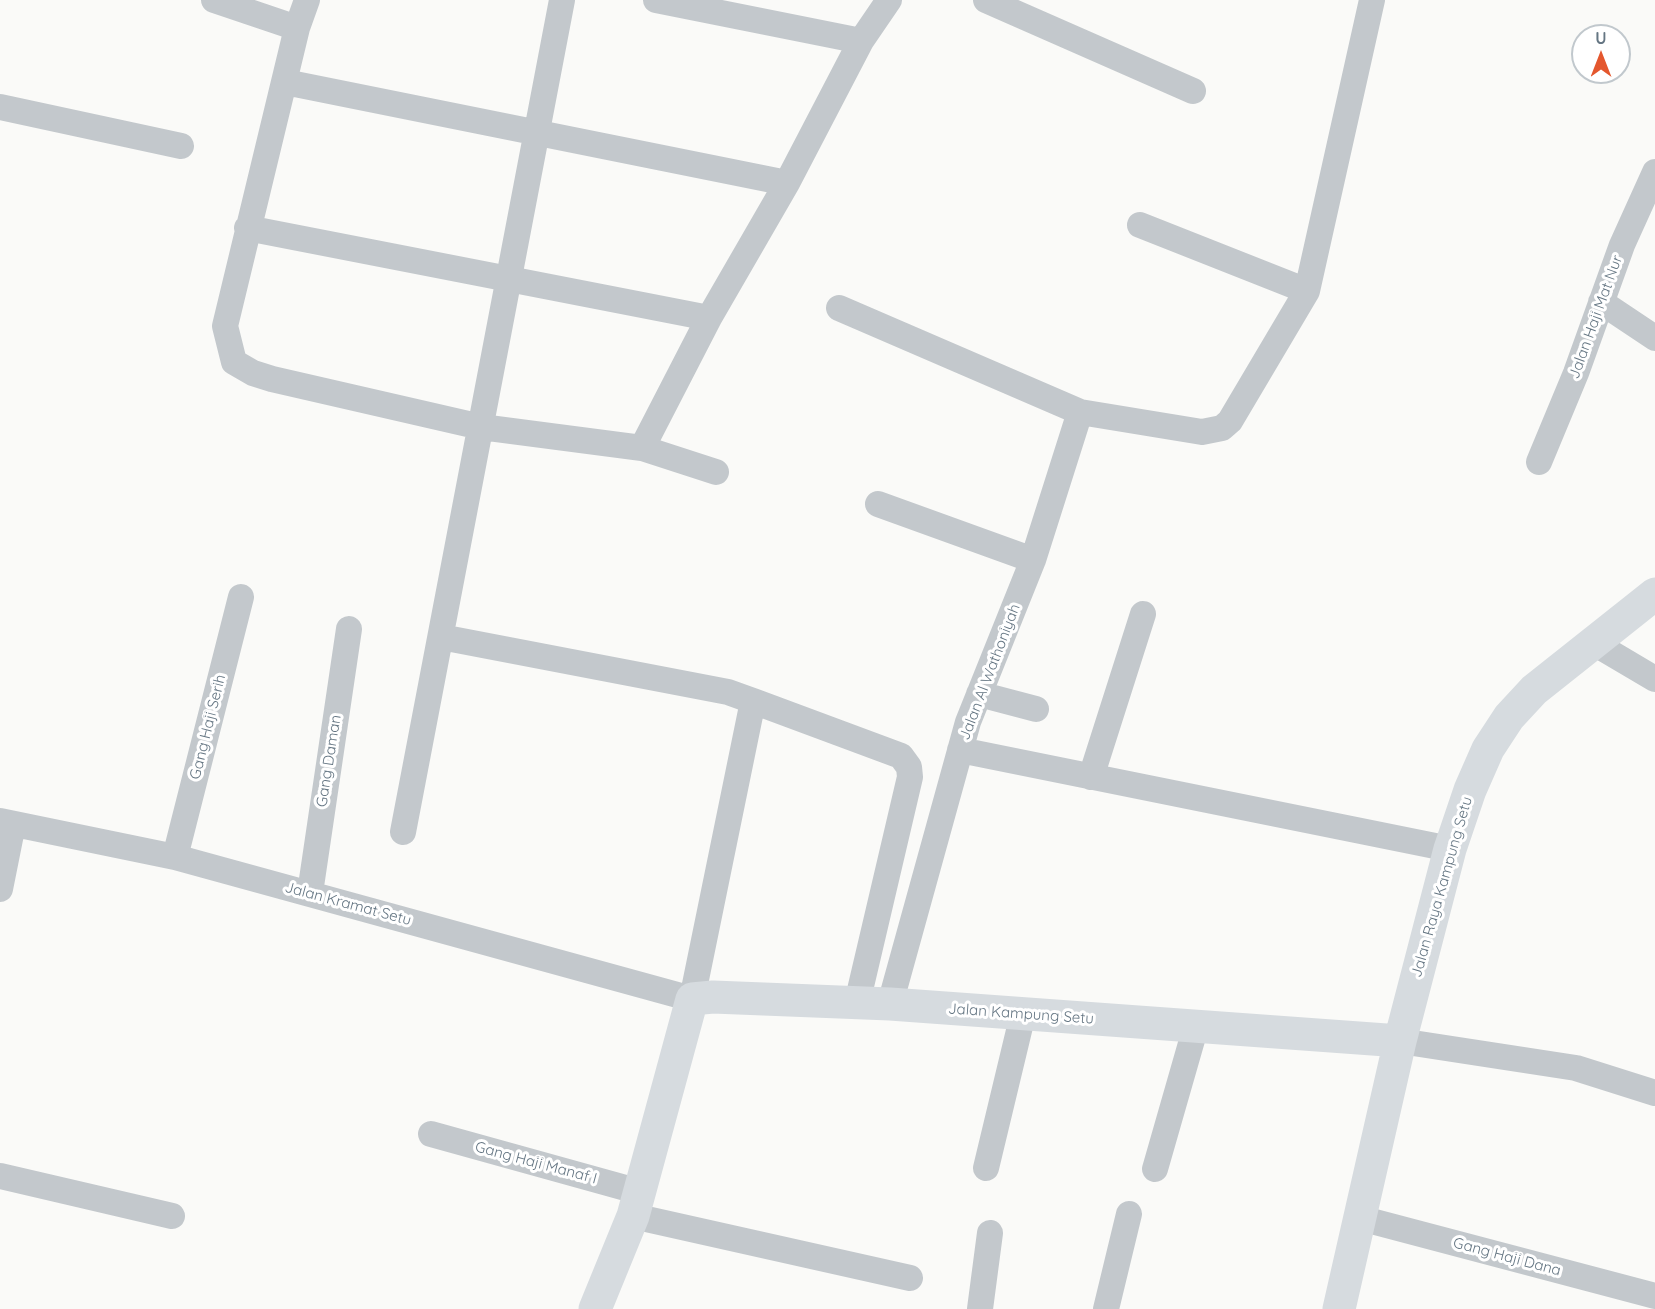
<!DOCTYPE html>
<style>
body{margin:0}
#map{position:relative;width:1655px;height:1309px;overflow:hidden;background:#fafaf8;font-family:Quicksand,sans-serif}
canvas{display:block}
.north{position:absolute;left:1571px;top:24px;width:60px;height:60px;box-sizing:border-box;background:#fff;border:2px solid #c1c8cd;border-radius:50%;rotate:0deg;font-size:16px;font-weight:700;line-height:24px;text-align:center;color:#657683}
.north::after{content:'';display:block;margin:auto;width:21px;height:27px;background:#e4572e;clip-path:polygon(50% 0,100% 100%,50% 72%,0 100%)}
</style>
<div id="map">
<canvas width="1655" height="1309"></canvas>
<div class="north">U</div>
</div>
<script>
const context = document.querySelector('canvas').getContext('2d');
context.lineJoin = 'round';
function poly(rows) {
  const path = new Path2D();
  for (const r of rows) {
    path.moveTo(r[0], r[1]);
    for (let i = 2; i < r.length; i += 2) path.lineTo(r[i], r[i + 1]);
  }
  return path;
}
function strokePath(path, color, width, dash) {
  context.strokeStyle = color;
  context.lineWidth = width;
  context.lineCap = dash ? 'butt' : 'round';
  context.setLineDash(dash || []);
  context.stroke(path);
}
function label(font, color, halo, rows, align = 'center') {
  context.font = font + ' Quicksand,sans-serif';
  context.lineWidth = 6;
  context.setLineDash([]);
  context.textBaseline = 'middle';
  context.strokeStyle = halo;
  context.fillStyle = color;
  for (const [text, x, y, turn = 0] of rows) {
    context.save();
    context.translate(x, y);
    context.rotate((+turn || 0) * Math.PI / 180);
    context.textAlign = isNaN(turn) ? turn : align;
    if (halo) context.strokeText(text, 0, 0);
    context.fillText(text, 0, 0);
    context.restore();
  }
}
const street = poly([
 [214,0,297,28],
 [307,0,297,28,225,326,234,362,253,373,272,379,481,427,642,448,716,472],
 [656,0,861,41],
 [986,0,1193,91],
 [285,82,787,183],
 [0,107,181,146],
 [1140,225,1307,291],
 [247,228,709,318],
 [1601,302,1655,338],
 [839,308,1080,412,1202,432,1222,428,1230,421,1307,291,1372,0],
 [642,448,709,318,787,183,861,41,889,0],
 [1539,462,1576,373,1622,245,1655,172],
 [878,504,1033,560],
 [1594,643,1655,679],
 [979,694,1036,709],
 [753,701,901,756,909,767,910,777,857,1003],
 [960,750,1450,849],
 [1091,777,1143,614],
 [0,821,175,857,692,999,753,701,728,692,441,637],
 [403,832,562,0],
 [175,857,241,597],
 [0,889,13,824],
 [310,893,349,629],
 [890,1004,968,722,1033,560,1080,412],
 [1400,1041,1576,1068,1655,1093],
 [431,1134,640,1192],
 [986,1168,1023,1014],
 [1155,1169,1196,1026],
 [0,1176,172,1216],
 [633,1216,910,1278],
 [1360,1218,1655,1296],
 [980,1309,990,1233],
 [1106,1309,1129,1214]
]);
const secondary = poly([
 [595,1309,633,1216,692,999,713,997,890,1004,1400,1041],
 [1339,1309,1400,1041,1450,849,1470,790,1488,749,1509,717,1534,690,1655,594]
]);
const streetNames = [
 ["Jalan Haji Mat Nur",1596,317,-70],
 ["Jalan Al Wathoniyah",990,672,-69],
 ["Gang Haji Serih",208,727,-76],
 ["Gang Daman",329,761,-81],
 ["Jalan Raya Kampung Setu",1442,887,-74],
 ["Jalan Kramat Setu",348,904,15],
 ["Jalan Kampung Setu",1021,1014,4],
 ["Gang Haji Manaf I",536,1163,15],
 ["Gang Haji Dana",1507,1257,15]
];
strokePath(street, '#c3c8cc', 26);
strokePath(secondary, '#d6dbdf', 33);
label('15px', '#657683', '#fff', streetNames);
</script>
